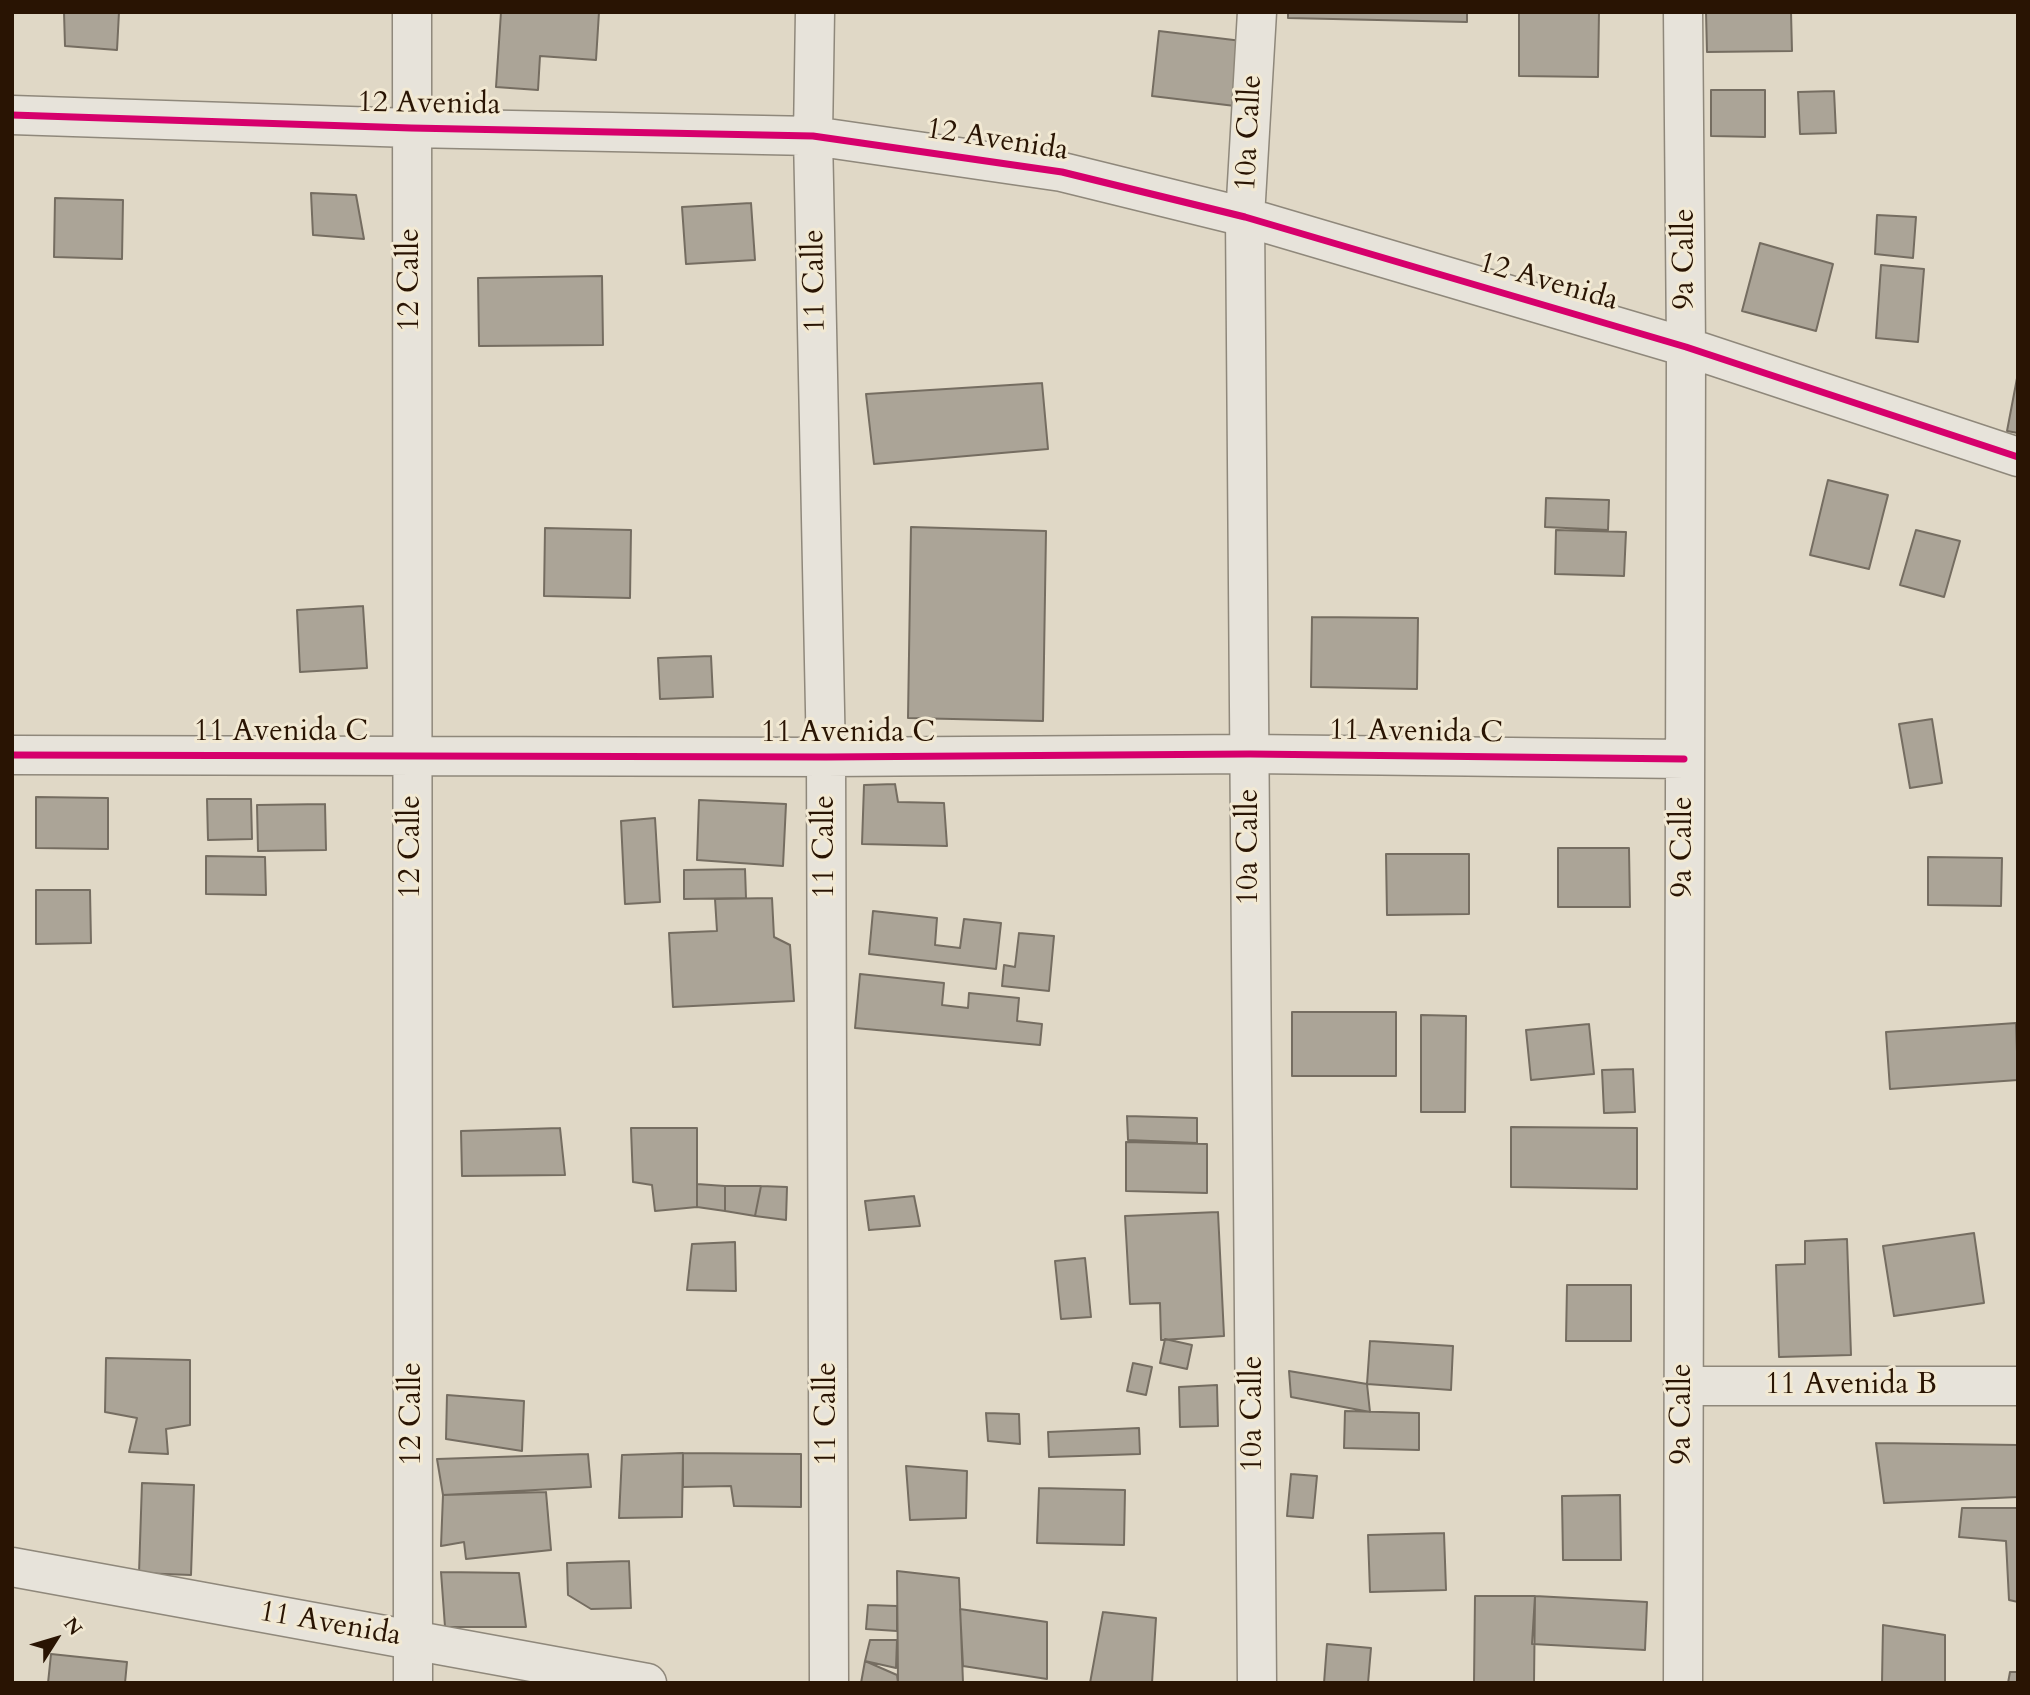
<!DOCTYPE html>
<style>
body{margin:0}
#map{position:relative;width:2030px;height:1695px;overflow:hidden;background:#e0d8c6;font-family:Cardo,serif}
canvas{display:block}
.frame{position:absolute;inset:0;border:14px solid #291403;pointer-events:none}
.north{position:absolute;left:21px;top:1604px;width:70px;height:70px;-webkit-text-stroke:5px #f2e9d3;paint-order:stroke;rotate:53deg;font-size:19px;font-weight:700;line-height:28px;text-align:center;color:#291403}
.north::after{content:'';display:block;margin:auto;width:24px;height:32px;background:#291403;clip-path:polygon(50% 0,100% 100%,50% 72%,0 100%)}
</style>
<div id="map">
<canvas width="2030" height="1695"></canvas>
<div class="frame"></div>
<div class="north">N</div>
</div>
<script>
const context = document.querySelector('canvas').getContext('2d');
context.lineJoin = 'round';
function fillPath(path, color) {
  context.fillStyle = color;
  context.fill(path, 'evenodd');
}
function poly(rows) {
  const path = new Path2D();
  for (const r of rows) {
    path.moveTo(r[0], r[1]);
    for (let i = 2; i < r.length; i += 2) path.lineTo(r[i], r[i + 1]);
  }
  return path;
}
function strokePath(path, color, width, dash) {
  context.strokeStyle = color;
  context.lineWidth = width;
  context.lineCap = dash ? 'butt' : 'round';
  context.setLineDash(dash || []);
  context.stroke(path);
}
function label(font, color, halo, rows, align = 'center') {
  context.font = font + ' Cardo,serif';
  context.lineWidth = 6;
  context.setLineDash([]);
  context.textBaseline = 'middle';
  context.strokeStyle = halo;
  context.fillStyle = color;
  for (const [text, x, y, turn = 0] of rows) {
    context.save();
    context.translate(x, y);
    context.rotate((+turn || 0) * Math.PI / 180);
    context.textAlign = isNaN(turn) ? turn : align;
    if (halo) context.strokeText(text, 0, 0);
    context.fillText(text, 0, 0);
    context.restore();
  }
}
const building = poly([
 [64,12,119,12,117,50,65,46,64,12],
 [501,12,599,12,596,60,540,56,538,90,496,87,501,12],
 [1288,12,1467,12,1467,22,1288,18,1288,12],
 [1519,12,1599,12,1598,77,1519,76,1519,12],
 [1706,12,1791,12,1792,51,1707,52,1706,12],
 [1159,31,1242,41,1235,106,1152,96,1159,31],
 [1711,90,1765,90,1765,137,1711,136,1711,90],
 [1834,91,1836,133,1800,134,1798,92,1834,91],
 [311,193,356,195,364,239,313,235,311,193],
 [55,198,123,200,122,259,54,257,55,198],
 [751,203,755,260,686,264,682,207,751,203],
 [1877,215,1916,217,1913,258,1875,254,1877,215],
 [1760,243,1833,264,1816,331,1742,311,1760,243],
 [1881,265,1924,269,1918,342,1876,338,1881,265],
 [602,276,603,345,479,346,478,278,602,276],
 [2018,373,2018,433,2007,431,2018,373],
 [1042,383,1048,449,874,464,866,394,1042,383],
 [1828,480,1888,495,1869,569,1810,555,1828,480],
 [1546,498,1609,500,1608,530,1545,527,1546,498],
 [911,527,1046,531,1043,721,908,718,911,527],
 [545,528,631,530,630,598,544,596,545,528],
 [1556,530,1626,532,1624,576,1555,574,1556,530],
 [1916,530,1960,541,1944,597,1900,585,1916,530],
 [363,606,367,668,300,672,297,610,363,606],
 [1312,617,1418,618,1417,689,1311,687,1312,617],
 [711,656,713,697,660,699,658,658,711,656],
 [1932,719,1942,783,1910,788,1899,724,1932,719],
 [895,784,898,802,944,803,947,846,862,844,864,785,895,784],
 [36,797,108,798,108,849,36,848,36,797],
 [207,799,251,799,252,839,208,840,207,799],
 [699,800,786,804,783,866,697,860,699,800],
 [325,804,326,850,258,851,257,805,325,804],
 [655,818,660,902,625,904,621,821,655,818],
 [1558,848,1629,848,1630,907,1558,907,1558,848],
 [1386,854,1469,854,1469,914,1387,915,1386,854],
 [206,856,265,857,266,895,206,894,206,856],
 [1928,857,2002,858,2001,906,1928,905,1928,857],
 [745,869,746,898,684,899,684,870,745,869],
 [36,890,90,890,91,943,36,944,36,890],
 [772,898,774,937,790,945,794,1001,673,1007,669,933,717,931,715,899,772,898],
 [873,911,937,918,935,945,960,948,964,919,1001,923,996,969,869,954,873,911],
 [1019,933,1054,936,1049,991,1002,986,1004,965,1015,967,1019,933],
 [860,974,944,983,942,1005,968,1008,969,993,1019,998,1017,1021,1042,1024,1040,1045,855,1028,860,974],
 [1292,1012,1396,1012,1396,1076,1292,1076,1292,1012],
 [1421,1015,1466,1016,1465,1112,1421,1112,1421,1015],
 [2016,1023,2018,1080,1890,1089,1886,1032,2016,1023],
 [1589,1024,1594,1074,1531,1080,1526,1030,1589,1024],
 [1633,1069,1635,1112,1604,1113,1602,1070,1633,1069],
 [1127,1116,1197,1118,1197,1143,1128,1140,1127,1116],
 [1511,1127,1637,1128,1637,1189,1511,1187,1511,1127],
 [560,1128,565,1175,462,1176,461,1131,560,1128],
 [631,1128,697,1128,697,1207,655,1211,652,1185,633,1182,631,1128],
 [1126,1142,1207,1144,1207,1193,1126,1191,1126,1142],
 [697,1184,725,1186,725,1211,697,1207,697,1184],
 [725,1186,761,1186,755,1216,725,1211,725,1186],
 [761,1186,787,1187,786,1220,755,1216,761,1186],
 [914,1196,920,1226,869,1230,865,1201,914,1196],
 [1218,1212,1224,1336,1161,1340,1160,1303,1130,1304,1125,1216,1218,1212],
 [1974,1233,1984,1303,1894,1316,1883,1246,1974,1233],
 [1847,1239,1851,1355,1779,1357,1776,1265,1805,1264,1805,1241,1847,1239],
 [735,1242,736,1291,687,1290,692,1244,735,1242],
 [1085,1258,1091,1317,1061,1319,1055,1261,1085,1258],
 [1567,1285,1631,1285,1631,1341,1566,1341,1567,1285],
 [1165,1339,1192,1345,1187,1369,1160,1363,1165,1339],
 [1370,1341,1453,1346,1451,1390,1367,1384,1370,1341],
 [106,1358,190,1360,190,1425,166,1429,168,1454,129,1452,137,1418,105,1412,106,1358],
 [1133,1363,1152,1367,1146,1395,1127,1391,1133,1363],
 [1289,1371,1367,1384,1370,1412,1291,1397,1289,1371],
 [1217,1385,1218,1426,1180,1427,1179,1387,1217,1385],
 [447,1395,524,1401,522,1451,446,1439,447,1395],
 [1345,1411,1419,1413,1419,1450,1344,1448,1345,1411],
 [986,1413,1019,1414,1020,1444,988,1441,986,1413],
 [1139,1428,1140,1454,1049,1457,1048,1432,1139,1428],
 [1876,1443,2018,1445,2018,1497,1884,1503,1876,1443],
 [683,1453,682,1517,619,1518,622,1455,683,1453],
 [683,1453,801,1454,801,1507,734,1506,731,1486,683,1487,683,1453],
 [588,1454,591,1487,443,1495,437,1459,588,1454],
 [906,1466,967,1471,966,1518,910,1520,906,1466],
 [1291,1474,1317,1476,1313,1518,1287,1516,1291,1474],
 [142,1483,194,1485,191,1575,139,1573,142,1483],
 [1039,1488,1125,1490,1124,1545,1037,1543,1039,1488],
 [546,1492,551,1550,466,1559,464,1542,441,1546,443,1495,546,1492],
 [1620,1495,1621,1560,1563,1560,1562,1496,1620,1495],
 [1962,1508,2018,1508,2018,1602,2009,1600,2006,1541,1959,1537,1962,1508],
 [1444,1533,1446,1590,1370,1592,1368,1535,1444,1533],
 [629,1561,631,1608,591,1609,568,1595,567,1563,629,1561],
 [897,1571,959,1578,963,1683,898,1683,897,1571],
 [441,1572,519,1573,526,1627,445,1627,441,1572],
 [1475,1596,1535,1596,1534,1683,1474,1683,1475,1596],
 [1535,1596,1647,1602,1645,1650,1532,1644,1535,1596],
 [868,1605,897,1606,897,1631,866,1629,868,1605],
 [960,1609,1047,1622,1047,1679,963,1666,960,1609],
 [1103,1612,1156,1618,1152,1683,1090,1683,1103,1612],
 [1883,1625,1945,1635,1945,1683,1882,1683,1883,1625],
 [870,1640,897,1640,896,1668,865,1661,870,1640],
 [1327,1644,1371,1648,1368,1683,1324,1683,1327,1644],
 [51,1654,127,1662,125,1683,48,1683,51,1654],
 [865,1661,897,1675,898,1683,861,1683,865,1661],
 [2010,1672,2018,1672,2018,1683,2008,1683,2010,1672]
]);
const minor = poly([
 [412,12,413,1683],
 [815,12,813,136,826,757,829,1683],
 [12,115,411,128,813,136,1062,172,1245,217,1686,347,2018,457],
 [12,755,826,757,1250,754,1684,759],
 [1683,1386,2018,1386],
 [1257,1683,1245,217,1257,12],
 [1683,1683,1686,347,1683,12]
]);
const tertiary = poly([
 [12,1567,647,1683]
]);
const cycleway = poly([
 [12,115,411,128,813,136,1062,172,1245,217,1686,347,2018,457],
 [12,755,826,757,1250,754,1684,759]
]);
const streetNames = [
 ["12 Avenida",429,105,1],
 ["10a Calle",1250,133,-87],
 ["12 Avenida",997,141,9],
 ["9a Calle",1686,259,-90],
 ["12 Calle",411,280,-90],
 ["11 Calle",816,281,-91],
 ["12 Avenida",1548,283,16],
 ["11 Avenida C",281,733],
 ["11 Avenida C",1416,733,1],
 ["11 Avenida C",848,734],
 ["12 Calle",412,847,-90],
 ["11 Calle",826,847,-90],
 ["10a Calle",1250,847,-90],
 ["9a Calle",1684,847,-90],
 ["11 Avenida B",1851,1386],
 ["12 Calle",413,1414,-90],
 ["11 Calle",828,1414,-90],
 ["10a Calle",1254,1414,-90],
 ["9a Calle",1683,1414,-90],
 ["11 Avenida",330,1625,10]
];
fillPath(building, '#aba497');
strokePath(building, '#756d61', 2);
strokePath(minor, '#8f887b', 41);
strokePath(tertiary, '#8f887b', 41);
strokePath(minor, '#e7e3da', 38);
strokePath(tertiary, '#e7e3da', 38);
strokePath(cycleway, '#d6006c', 7);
label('30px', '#291403', '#f2e9d3', streetNames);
</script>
